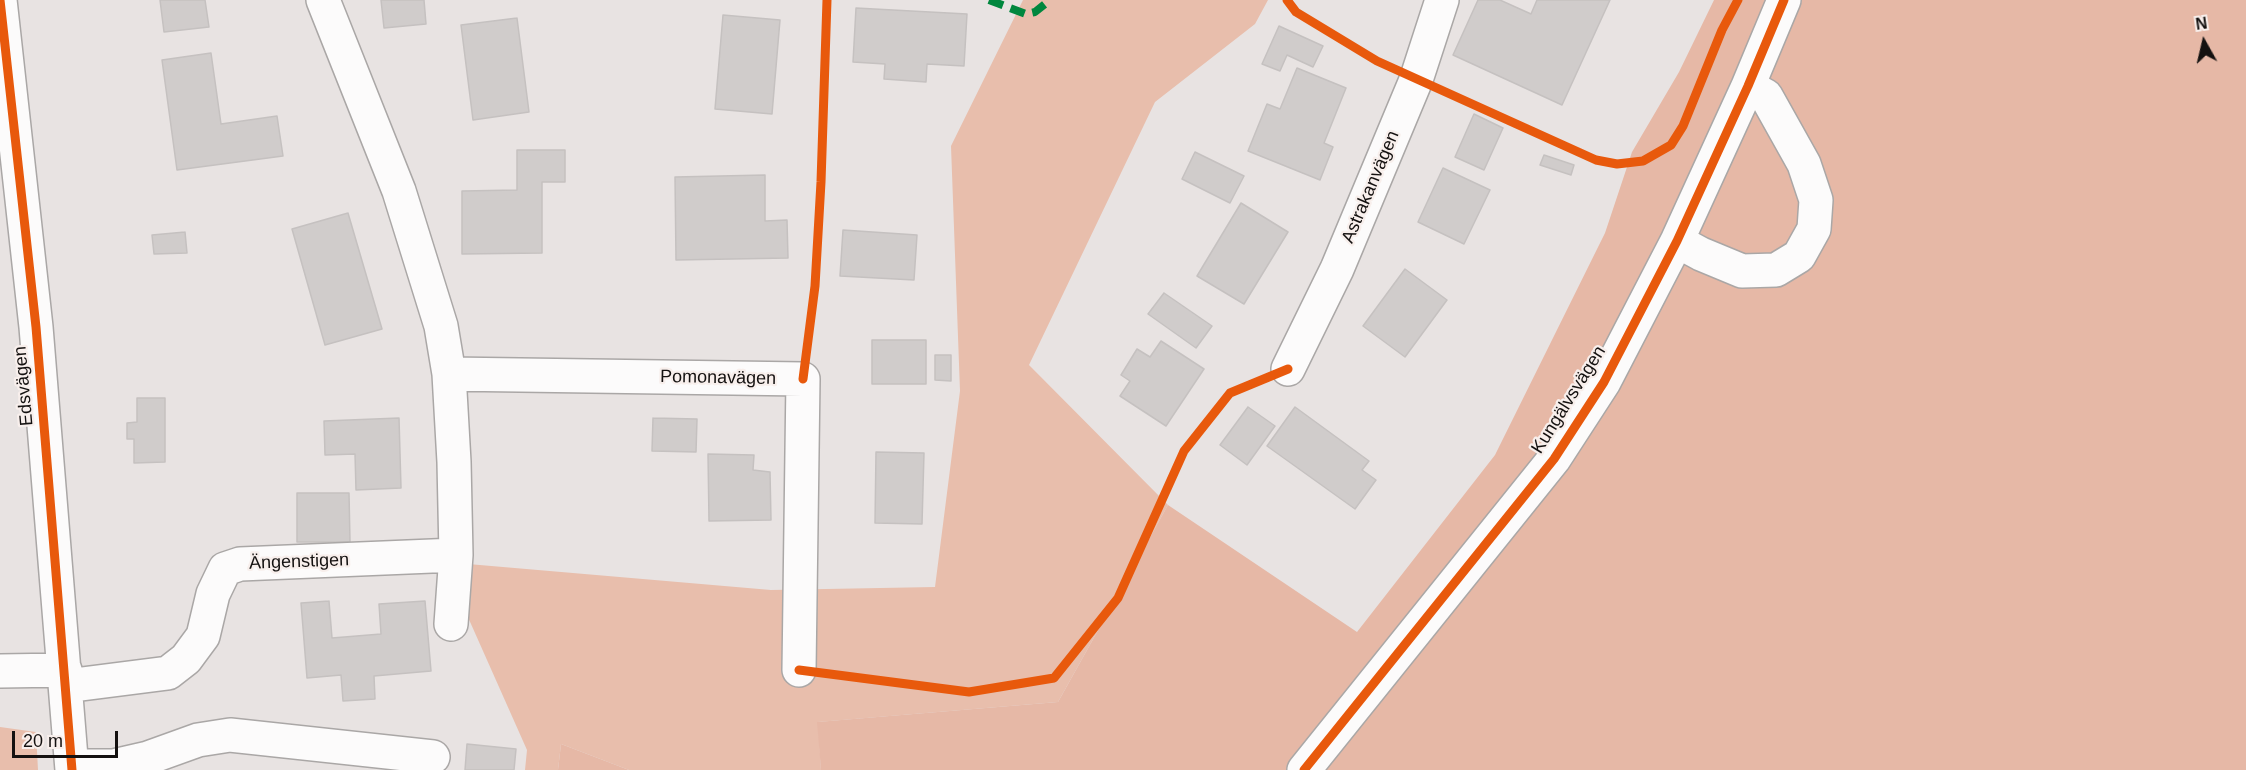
<!DOCTYPE html>
<meta charset="utf-8">
<style>
body{margin:0}
#map{position:relative;width:2246px;height:770px;overflow:hidden;background:#e8e3e2;font-family:Arial,sans-serif}
canvas{display:block}
.north{position:absolute;left:2174px;top:12px;width:60px;height:60px;-webkit-text-stroke:4px #f8efec;paint-order:stroke;rotate:352deg;font-size:16px;font-weight:700;line-height:24px;text-align:center;color:#141110}
.north::after{content:'';display:block;margin:auto;width:21px;height:27px;background:#141110;clip-path:polygon(50% 0,100% 100%,50% 72%,0 100%)}
.scale{position:absolute;left:12px;top:731px;width:106px;height:27px;box-sizing:border-box;border:3px solid #141110;border-top:0;padding-left:8px;font-size:18px;line-height:21px;white-space:nowrap;color:#141110;-webkit-text-stroke:4px #f8efec;paint-order:stroke}
</style>
<div id="map">
<canvas width="2246" height="770"></canvas>
<div class="north">N</div>
<div class="scale">20 m</div>
</div>
<script>
const context = document.querySelector('canvas').getContext('2d');
context.lineJoin = 'round';
function fillPath(path, color) {
  context.fillStyle = color;
  context.fill(path, 'evenodd');
}
function poly(rows) {
  const path = new Path2D();
  for (const r of rows) {
    path.moveTo(r[0], r[1]);
    for (let i = 2; i < r.length; i += 2) path.lineTo(r[i], r[i + 1]);
  }
  return path;
}
function strokePath(path, color, width, dash) {
  context.strokeStyle = color;
  context.lineWidth = width;
  context.lineCap = dash ? 'butt' : 'round';
  context.setLineDash(dash || []);
  context.stroke(path);
}
function label(font, color, halo, rows, align = 'center') {
  context.font = font + ' Arial,sans-serif';
  context.lineWidth = 4.5;
  context.setLineDash([]);
  context.textBaseline = 'middle';
  context.strokeStyle = halo;
  context.fillStyle = color;
  for (const [text, x, y, turn = 0] of rows) {
    context.save();
    context.translate(x, y);
    context.rotate((+turn || 0) * Math.PI / 180);
    context.textAlign = isNaN(turn) ? turn : align;
    if (halo) context.strokeText(text, 0, 0);
    context.fillText(text, 0, 0);
    context.restore();
  }
}
const green = poly([
 [1023,0,1268,0,1255,24,1155,102,1029,365,1168,505,1058,702,818,722,821,770,629,770,561,744,558,770,525,770,527,750,463,606,468,564,771,590,935,587,960,391,951,146],
 [0,727,36,732,38,770,0,770]
]);
const forest = poly([
 [1714,0,2246,0,2246,770,821,770,817,722,1058,702,1168,505,1357,632,1495,455,1605,233,1632,152,1679,72],
 [561,744,629,770,558,770]
]);
const building = poly([
 [160,0,205,0,209,27,164,32,160,0],
 [381,0,424,0,426,24,384,28,381,0],
 [1478,0,1500,0,1531,14,1537,0,1610,0,1562,105,1453,55,1478,0],
 [856,8,967,14,964,66,927,64,926,82,884,79,885,64,853,62,856,8],
 [723,15,780,20,772,114,715,109,723,15],
 [517,18,529,112,473,120,461,25,517,18],
 [1279,26,1323,46,1313,67,1287,55,1280,71,1262,64,1279,26],
 [211,53,221,124,277,116,283,156,177,170,162,60,211,53],
 [1297,68,1346,88,1324,143,1333,147,1320,180,1248,151,1267,104,1280,109,1297,68],
 [1474,114,1503,128,1484,170,1455,157,1474,114],
 [517,150,565,150,565,182,542,182,542,253,462,254,462,191,517,190,517,150],
 [1195,152,1244,176,1230,203,1182,179,1195,152],
 [1544,155,1574,165,1571,175,1540,165,1544,155],
 [1443,168,1490,190,1464,244,1418,222,1443,168],
 [765,175,765,221,787,220,788,258,676,260,675,177,765,175],
 [1241,203,1288,232,1244,304,1197,276,1241,203],
 [348,213,382,329,325,345,292,229,348,213],
 [843,230,917,235,914,280,840,276,843,230],
 [185,232,187,253,154,254,152,235,185,232],
 [1405,269,1447,300,1405,357,1363,326,1405,269],
 [1164,293,1212,326,1196,348,1148,314,1164,293],
 [872,340,926,340,926,384,872,384,872,340],
 [1161,341,1204,369,1166,426,1120,396,1130,381,1121,375,1137,349,1150,357,1161,341],
 [935,355,951,355,951,381,935,380,935,355],
 [137,398,165,398,165,462,134,463,134,439,127,439,127,423,137,422,137,398],
 [1248,407,1275,426,1247,465,1220,445,1248,407],
 [1295,407,1369,461,1362,470,1376,480,1355,509,1267,446,1295,407],
 [399,418,401,488,356,490,355,454,325,455,324,421,399,418],
 [653,418,697,419,696,452,652,451,653,418],
 [876,452,924,453,922,524,875,523,876,452],
 [708,454,754,455,753,470,770,472,771,520,709,521,708,454],
 [297,493,349,493,350,542,297,542,297,493],
 [329,601,332,638,381,634,379,604,425,601,431,671,374,676,375,699,343,701,341,675,307,678,301,603,329,601],
 [467,744,516,749,514,770,465,770,467,744]
]);
const minor = poly([
 [0,0,36,327,72,770],
 [323,0,399,191,441,326,449,374,803,379,799,670],
 [1677,241,1701,254,1742,271,1776,270,1799,256,1814,229,1816,200,1804,164,1766,96,1748,86],
 [1288,369,1337,269,1416,80,1442,0],
 [449,374,454,462,456,555,451,624],
 [0,671,65,670],
 [66,686,168,673,186,659,203,636,213,594,225,569,240,564,456,555],
 [72,766,113,766,148,758,198,740,230,735,433,757],
 [1304,770,1554,459,1604,382,1677,241,1748,86,1784,0]
]);
const quiet = poly([
 [989,0,1026,14,1035,12,1050,0]
]);
const cycleway = poly([
 [0,0,36,327,72,770],
 [1287,0,1296,12,1377,61,1596,160,1617,164,1643,161,1671,145,1683,126,1722,30,1738,0],
 [803,379,815,286,821,182,827,0],
 [799,670,969,692,1054,678,1118,598,1184,451,1230,393,1288,369],
 [1304,770,1554,459,1604,382,1677,241,1748,86,1784,0]
]);
const streetNames = [
 ["Astrakanvägen",1371,187,-67],
 ["Pomonavägen",718,378,1],
 ["Edsvägen",24,386,-95],
 ["Kungälvsvägen",1569,400,-58],
 ["Ängenstigen",299,562,-2]
];
fillPath(green, '#e8beac');
fillPath(forest, '#e6b8a6');
fillPath(building, '#d0cccb');
strokePath(building, '#c5c1c0', 1.5);
strokePath(minor, '#aaa7a6', 36);
strokePath(minor, '#fcfbfb', 33);
strokePath(quiet, '#00873e', 8, [15, 8]);
strokePath(cycleway, '#e8590c', 9);
label('18px', '#141110', '#f8efec', streetNames);
</script>
